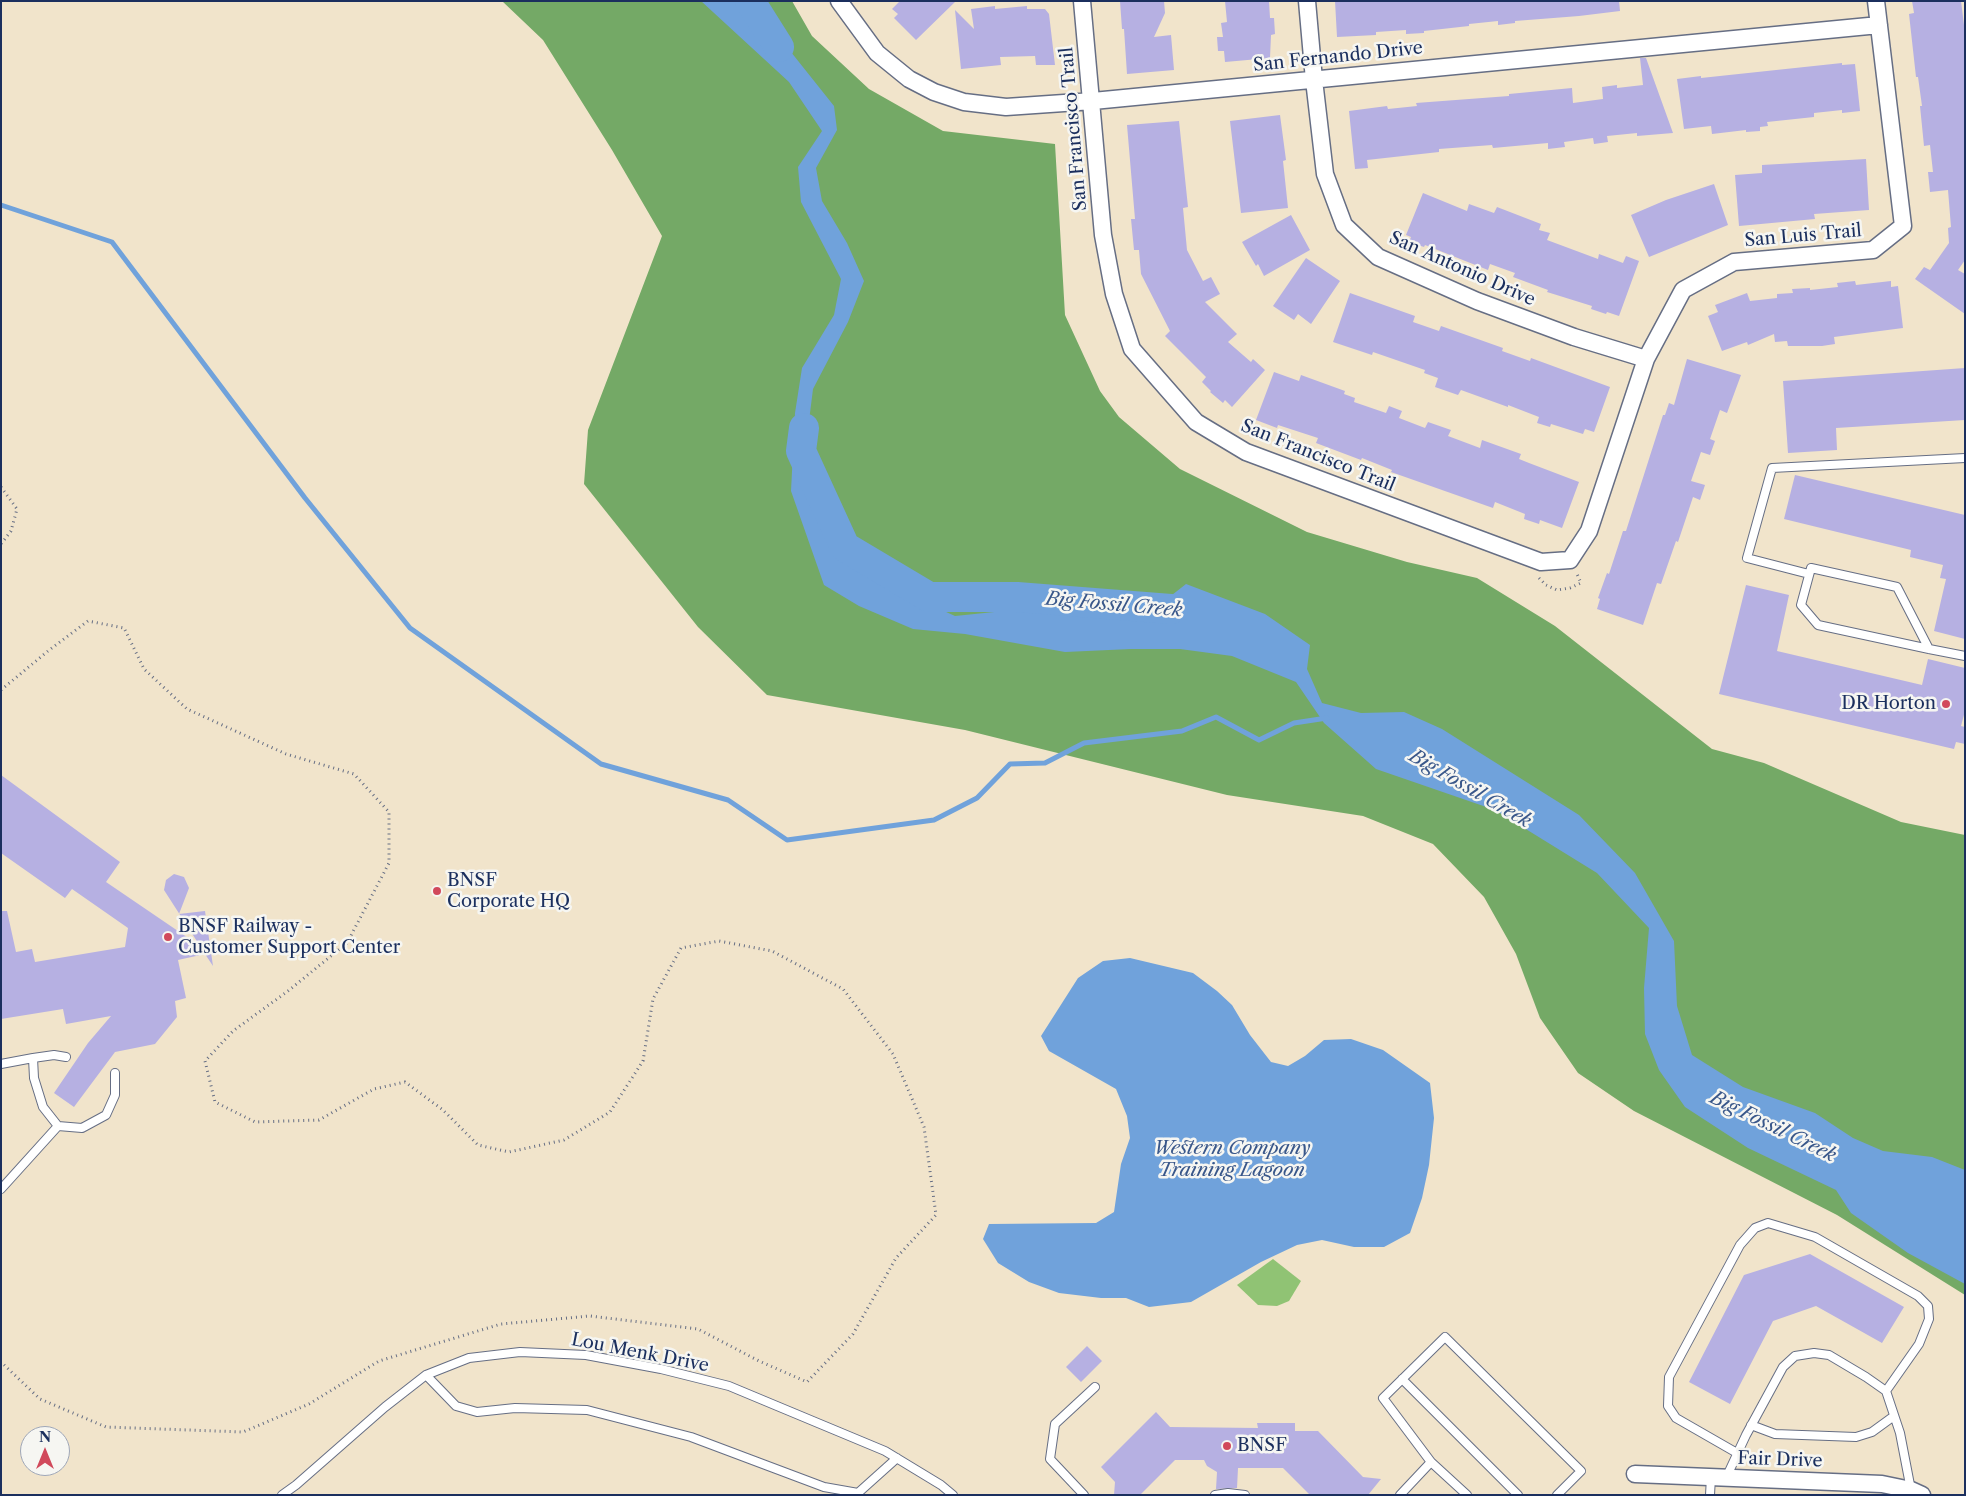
<!DOCTYPE html>
<style>
body{margin:0}
#map{position:relative;width:1966px;height:1496px;overflow:hidden;background:#f1e4cb;font-family:"Libre Caslon Text",serif}
canvas{display:block}
.frame{position:absolute;inset:0;border:2px solid #1b2f5e;pointer-events:none}
.north{position:absolute;left:20px;top:1426px;width:50px;height:50px;box-sizing:border-box;background:#f6f6f2;border:1px solid #9ea6b7;border-radius:50%;rotate:0deg;font-size:14px;font-weight:700;line-height:20px;text-align:center;color:#1b2f5e}
.north::after{content:'';display:block;margin:auto;width:18px;height:22px;background:#d1495b;clip-path:polygon(50% 0,100% 100%,50% 72%,0 100%)}
</style>
<div id="map">
<canvas width="1966" height="1496"></canvas>
<div class="frame"></div>
<div class="north">N</div>
</div>
<script>
const context = document.querySelector('canvas').getContext('2d');
context.lineJoin = 'round';
function fillPath(path, color) {
  context.fillStyle = color;
  context.fill(path, 'evenodd');
}
function poly(rows) {
  const path = new Path2D();
  for (const r of rows) {
    path.moveTo(r[0], r[1]);
    for (let i = 2; i < r.length; i += 2) path.lineTo(r[i], r[i + 1]);
  }
  return path;
}
function strokePath(path, color, width, dash) {
  context.strokeStyle = color;
  context.lineWidth = width;
  context.lineCap = dash ? 'butt' : 'round';
  context.setLineDash(dash || []);
  context.stroke(path);
}
function label(font, color, halo, rows, align = 'center') {
  context.font = font + ' "Libre Caslon Text",serif';
  context.lineWidth = 5;
  context.setLineDash([]);
  context.textBaseline = 'middle';
  context.strokeStyle = halo;
  context.fillStyle = color;
  for (const [text, x, y, turn = 0] of rows) {
    context.save();
    context.translate(x, y);
    context.rotate((+turn || 0) * Math.PI / 180);
    context.textAlign = isNaN(turn) ? turn : align;
    if (halo) context.strokeText(text, 0, 0);
    context.fillText(text, 0, 0);
    context.restore();
  }
}
const green = poly([
 [1273,1259,1301,1281,1289,1301,1277,1306,1258,1305,1237,1285]
]);
const forest = poly([
 [502,1,792,1,812,36,869,89,943,131,1055,144,1065,315,1100,391,1119,417,1180,469,1307,532,1407,562,1477,578,1555,626,1712,749,1764,763,1901,822,1965,835,1965,1295,1837,1215,1634,1111,1578,1073,1540,1018,1516,954,1484,897,1433,844,1363,816,1227,795,965,730,767,695,698,627,584,484,588,430,662,236,612,150,543,40]
]);
const water = poly([
 [701,1,747,1,787,47,834,106,837,130,816,168,822,201,847,243,864,281,848,322,813,389,808,429,810,497,843,552,893,588,955,616,1053,606,1081,611,1163,602,1186,584,1265,614,1310,645,1307,669,1322,703,1361,713,1404,712,1442,729,1579,815,1635,873,1674,941,1677,1006,1692,1055,1743,1087,1815,1113,1853,1138,1883,1151,1932,1157,1965,1170,1965,1284,1908,1253,1851,1213,1836,1190,1748,1148,1685,1107,1659,1070,1645,1034,1644,988,1649,928,1597,873,1495,810,1376,769,1324,723,1296,682,1232,656,1180,649,1131,649,1065,652,965,634,913,629,859,606,824,585,791,491,795,413,802,368,834,315,841,279,801,202,798,167,822,131,789,82],
 [1130,958,1193,973,1217,991,1232,1005,1250,1035,1271,1062,1288,1066,1305,1056,1324,1040,1351,1039,1383,1050,1430,1083,1434,1118,1429,1165,1422,1198,1410,1233,1384,1247,1354,1247,1322,1240,1297,1245,1261,1262,1191,1302,1149,1307,1126,1298,1101,1298,1059,1293,1029,1282,998,1263,983,1239,989,1224,1096,1223,1114,1212,1121,1164,1130,1138,1127,1116,1116,1089,1049,1051,1041,1036,1078,978,1103,961]
]);
const stream = poly([
 [1,205,112,242,305,498,410,628,601,764,728,800,787,840,934,820,977,798,1010,764,1045,763,1084,743,1182,731,1216,717,1259,740,1294,723,1327,718]
]);
const river = poly([
 [750,1,779,47],
 [804,428,801,451,845,547,929,597,1017,597,1171,609]
]);
const building = poly([
 [900,1,956,1,916,40,894,18,898,14,892,9],
 [1120,1,1164,1,1165,13,1154,37,1171,35,1174,70,1127,74,1124,29,1122,29],
 [1225,1,1269,1,1270,18,1274,18,1275,34,1271,35,1270,58,1225,62,1224,51,1218,51,1217,37,1223,37,1221,23,1227,22],
 [1335,1,1619,1,1620,11,1579,16,1515,21,1515,23,1498,25,1498,21,1469,24,1469,26,1424,31,1424,33,1406,34,1406,30,1376,32,1376,35,1337,37],
 [1912,1,1961,1,1965,33,1965,260,1958,270,1965,274,1965,314,1915,279,1924,267,1930,270,1949,243,1948,228,1951,227,1948,190,1930,192,1928,172,1933,172,1930,145,1924,146,1920,106,1922,106,1918,77,1916,77,1909,14,1914,13],
 [995,6,995,9,1027,6,1027,9,1045,9,1049,14,1055,65,1036,65,1035,56,1000,57,1001,65,961,69,955,10,974,29,971,9],
 [1640,58,1646,58,1673,133,1637,136,1637,133,1607,136,1608,142,1594,144,1593,138,1564,142,1565,147,1548,149,1548,143,1493,148,1492,145,1439,149,1439,152,1367,160,1368,168,1355,169,1349,111,1387,106,1388,109,1417,106,1416,103,1509,96,1509,94,1572,88,1573,103,1603,99,1602,87,1617,85,1617,88,1643,85],
 [1842,63,1842,65,1855,64,1860,111,1842,113,1842,110,1814,113,1814,117,1767,122,1768,126,1760,127,1760,131,1746,132,1746,130,1712,134,1711,126,1684,129,1677,79,1701,76,1701,78],
 [1280,115,1286,160,1283,161,1288,208,1241,213,1230,121],
 [1179,121,1188,207,1183,208,1187,250,1203,281,1211,277,1220,294,1205,302,1237,334,1228,342,1251,362,1253,359,1265,370,1232,407,1225,400,1223,403,1210,392,1211,391,1202,382,1206,377,1165,336,1170,331,1141,274,1139,250,1134,250,1131,219,1135,219,1127,125],
 [1866,159,1869,210,1814,214,1815,219,1739,226,1735,175,1762,173,1762,165],
 [1714,184,1728,225,1649,257,1631,215,1666,200],
 [1423,193,1467,211,1469,204,1494,213,1497,207,1541,224,1539,230,1550,233,1547,240,1598,259,1599,254,1623,263,1626,256,1639,261,1619,316,1607,312,1606,314,1591,309,1592,306,1547,292,1548,290,1513,277,1515,273,1490,264,1488,270,1425,245,1424,247,1409,242,1411,237,1406,235],
 [1291,215,1310,250,1264,276,1258,264,1256,266,1242,242],
 [1306,258,1340,281,1311,324,1298,314,1294,320,1273,306],
 [1855,281,1856,285,1891,281,1891,287,1898,286,1903,328,1834,337,1835,344,1822,346,1788,346,1787,341,1775,342,1774,334,1748,345,1747,342,1722,351,1708,316,1718,312,1715,305,1747,293,1750,301,1777,298,1777,294,1793,293,1792,289,1810,288,1810,290,1838,287,1837,283],
 [1350,293,1415,316,1413,322,1439,331,1441,326,1503,348,1502,351,1530,361,1531,358,1610,387,1594,432,1585,429,1583,434,1551,424,1550,427,1537,423,1539,417,1508,405,1508,407,1461,390,1458,395,1435,387,1438,378,1424,373,1425,370,1373,352,1372,355,1333,342],
 [1687,359,1741,375,1727,413,1720,410,1710,439,1715,441,1710,455,1701,452,1691,481,1705,485,1700,500,1693,497,1678,542,1676,541,1661,584,1657,583,1643,625,1597,609,1600,599,1598,598,1607,573,1609,574,1623,531,1626,531,1663,415,1665,415,1669,403,1674,405],
 [1965,368,1965,420,1836,428,1837,450,1788,453,1783,381],
 [1274,372,1299,381,1301,375,1345,391,1344,394,1355,398,1354,402,1386,413,1389,406,1402,411,1399,418,1425,428,1428,422,1451,430,1448,436,1480,448,1482,440,1521,454,1519,459,1529,463,1579,482,1562,528,1540,520,1539,524,1524,519,1525,514,1495,502,1493,508,1391,472,1392,470,1362,458,1361,460,1316,443,1318,438,1278,425,1277,428,1256,420],
 [1795,475,1965,515,1965,639,1934,631,1946,579,1940,578,1943,565,1910,557,1911,550,1784,519],
 [1746,585,1789,595,1777,651,1922,685,1928,659,1965,668,1965,711,1961,726,1965,727,1965,744,1956,742,1954,749,1719,694],
 [1,775,120,862,106,882,200,946,164,890,166,880,174,874,184,877,189,888,179,914,205,911,213,966,205,954,178,960,186,998,175,1001,177,1017,155,1044,115,1052,74,1107,54,1093,88,1043,111,1016,66,1024,63,1009,1,1019,1,911,7,911,16,952,32,949,35,962,125,947,128,928,72,889,65,898,1,853],
 [1810,1254,1904,1307,1882,1343,1816,1306,1773,1321,1730,1404,1689,1382,1744,1275],
 [1087,1346,1102,1361,1081,1382,1066,1367],
 [1156,1412,1170,1427,1258,1428,1257,1423,1295,1423,1295,1431,1318,1431,1363,1477,1381,1479,1368,1495,1310,1495,1283,1468,1238,1468,1237,1488,1216,1489,1217,1472,1207,1466,1204,1460,1175,1460,1140,1495,1114,1495,1115,1482,1101,1467]
]);
const path = poly([
 [1,487,17,509,11,531,1,544],
 [1539,578,1546,585,1557,590,1570,588,1581,583,1577,574],
 [1,690,48,651,88,621,124,628,144,669,187,709,286,754,354,774,389,812,389,863,347,943,288,991,233,1031,205,1061,215,1102,255,1122,319,1120,374,1089,405,1082,443,1110,478,1145,509,1152,564,1140,610,1112,643,1061,653,999,681,948,719,941,772,951,843,989,893,1054,924,1127,936,1215,896,1258,853,1334,807,1382,759,1361,698,1329,590,1316,501,1324,379,1361,309,1404,243,1432,106,1427,40,1399,1,1362]
]);
const lane = poly([
 [1809,574,1747,558,1772,468,1965,458],
 [1929,649,1897,587,1811,568,1801,605,1818,625,1929,649,1965,656],
 [1,1064,33,1058],
 [58,1126,43,1107,34,1078,33,1058,54,1055,66,1057],
 [1,1189,58,1126,82,1128,106,1115,115,1095,115,1073],
 [426,1375,456,1406,477,1412,515,1408,587,1410,691,1437,824,1487,858,1493,897,1458],
 [1402,1379,1518,1495],
 [1751,1425,1775,1434,1856,1437,1872,1432,1894,1416],
 [1737,1453,1676,1418,1668,1406,1669,1377,1740,1245,1755,1228,1768,1223,1815,1237,1918,1296,1928,1306,1929,1319,1919,1344,1886,1391],
 [1726,1478,1746,1435,1783,1367,1795,1356,1814,1353,1829,1355,1866,1377,1886,1391,1900,1433,1911,1490],
 [282,1495,296,1485,385,1407,426,1375,469,1358,520,1352,586,1355,661,1369,729,1386,885,1451,941,1485,953,1495],
 [1084,1495,1050,1459,1055,1424,1095,1387],
 [1215,1495,1228,1493,1245,1495],
 [1400,1495,1431,1462],
 [1467,1495,1431,1462,1383,1398,1445,1337,1581,1471,1557,1495],
 [1710,1495,1711,1477]
]);
const street = poly([
 [839,1,877,53,909,79,934,92,964,102,1006,107,1093,101,1879,25],
 [1082,1,1103,235,1114,294,1132,349,1196,422,1246,452,1541,562,1570,560,1589,531,1646,359,1683,290,1734,262,1873,250,1903,226,1876,1],
 [1307,1,1314,80,1325,174,1344,225,1378,257,1477,301,1574,337,1646,359],
 [1635,1474,1882,1484,1911,1490,1922,1495]
]);
const markers = [
 [1946,704,5,"#d1495b"],
 [437,891,5,"#d1495b"],
 [168,937,5,"#d1495b"],
 [1227,1446,5,"#d1495b"]
];
const streetNames = [
 ["San Fernando Drive",1338,57,-6],
 ["San Francisco Trail",1074,129,-95],
 ["San Luis Trail",1803,236,-5],
 ["San Antonio Drive",1462,269,24],
 ["San Francisco Trail",1318,456,22],
 ["Lou Menk Drive",640,1353,11],
 ["Fair Drive",1780,1460,2]
];
const poiNames = [
 ["DR Horton",1936,704,"right"],
 ["BNSF",447,881],
 ["Corporate HQ",447,902],
 ["BNSF Railway -",178,927],
 ["Customer Support Center",178,948],
 ["BNSF",1237,1446]
];
const waterNames = [
 ["Big Fossil Creek",1114,605,5],
 ["Big Fossil Creek",1470,789,30],
 ["Big Fossil Creek",1773,1127,26],
 ["Western Company",1232,1149],
 ["Training Lagoon",1232,1171]
];
fillPath(green, '#90c374');
fillPath(forest, '#74a966');
fillPath(water, '#70a2db');
strokePath(stream, '#70a2db', 5);
strokePath(river, '#70a2db', 30);
fillPath(building, '#b6b0e2');
strokePath(lane, '#666e84', 10);
strokePath(street, '#666e84', 19);
strokePath(path, '#666e84', 3, [1, 4]);
strokePath(lane, '#fff', 8);
strokePath(street, '#fff', 16);
for (const [x, y, r, color] of markers) {
  const dot = new Path2D();
  dot.arc(x, y, r, 0, 2 * Math.PI);
  context.fillStyle = color;
  context.fill(dot);
  strokePath(dot, '#f6f6f2', 2);
}
label('18px', '#1b2f5e', '#f6f6f2', streetNames);
label('18px', '#1b2f5e', '#f6f6f2', poiNames, 'left');
label('italic 19px', '#39578a', '#f6f6f2', waterNames);
</script>
